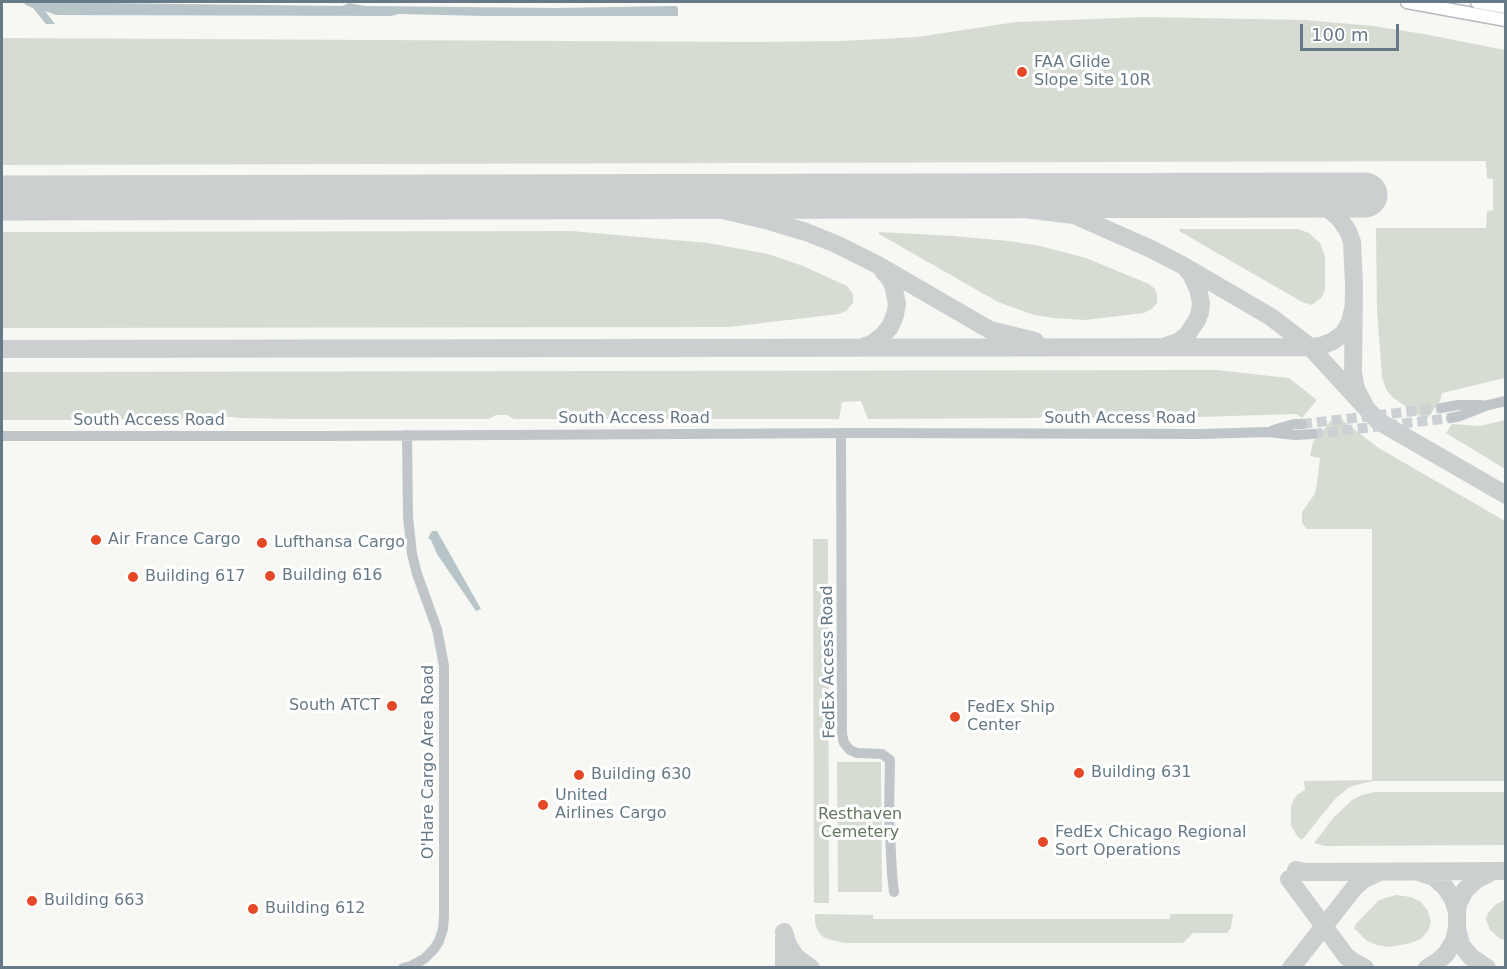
<!DOCTYPE html>
<style>
body{margin:0}
#map{position:relative;width:1507px;height:969px;overflow:hidden;background:#f7f7f4;font-family:"DejaVu Sans",sans-serif}
canvas{display:block}
.frame{position:absolute;inset:0;border:3px solid #667986;pointer-events:none}
.scale{position:absolute;left:1300px;top:24px;width:99px;height:27px;box-sizing:border-box;border:3px solid #667986;border-top:0;padding-left:8px;font-size:18px;line-height:21px;white-space:nowrap;color:#667986;-webkit-text-stroke:4px #fff;paint-order:stroke}
</style>
<div id="map">
<canvas width="1507" height="969"></canvas>
<div class="frame"></div>
<div class="scale">100 m</div>
</div>
<script>
const context = document.querySelector('canvas').getContext('2d');
context.lineJoin = 'round';
function fillPath(path, color) {
  context.fillStyle = color;
  context.fill(path, 'evenodd');
}
function poly(rows) {
  const path = new Path2D();
  for (const r of rows) {
    path.moveTo(r[0], r[1]);
    for (let i = 2; i < r.length; i += 2) path.lineTo(r[i], r[i + 1]);
  }
  return path;
}
function strokePath(path, color, width, dash) {
  context.strokeStyle = color;
  context.lineWidth = width;
  context.lineCap = dash ? 'butt' : 'round';
  context.setLineDash(dash || []);
  context.stroke(path);
}
function label(font, color, halo, rows, align = 'center') {
  context.font = font + ' "DejaVu Sans",sans-serif';
  context.lineWidth = 6;
  context.setLineDash([]);
  context.textBaseline = 'middle';
  context.strokeStyle = halo;
  context.fillStyle = color;
  for (const [text, x, y, turn = 0] of rows) {
    context.save();
    context.translate(x, y);
    context.rotate((+turn || 0) * Math.PI / 180);
    context.textAlign = isNaN(turn) ? turn : align;
    if (halo) context.strokeText(text, 0, 0);
    context.fillText(text, 0, 0);
    context.restore();
  }
}
const green = poly([
 [1145,17,1305,20,1373,26,1424,34,1505,50,1505,378,1442,393,1440,401,1426,420,1392,397,1386,389,1382,377,1377,311,1376,228,1486,228,1487,211,1493,210,1493,179,1487,178,1486,161,2,165,2,38,754,42,841,41,917,37,1016,22],
 [1180,229,1298,229,1309,233,1320,243,1325,256,1325,290,1321,298,1312,305,1302,302,1179,231],
 [571,231,708,243,768,254,803,266,847,286,853,294,853,303,846,311,839,314,729,327,2,328,2,232],
 [879,232,953,236,1009,241,1040,246,1086,258,1149,284,1155,289,1157,295,1157,303,1152,309,1144,313,1085,320,1053,318,1034,315,998,302,879,234],
 [1198,370,1216,370,1289,378,1317,400,1302,418,1296,414,1198,417,1067,418,1058,414,1047,414,1039,418,868,419,861,401,842,402,839,419,514,419,507,415,496,415,489,419,293,419,239,418,234,417,213,417,208,419,123,420,120,418,99,418,93,420,2,420,2,372],
 [1336,415,1377,447,1505,521,1505,781,1373,781,1356,785,1348,788,1334,800,1302,840,1297,836,1291,825,1291,807,1293,800,1298,794,1305,790,1304,781,1372,780,1372,529,1307,529,1302,523,1302,512,1314,495,1316,490,1320,458,1310,456,1313,442],
 [1505,420,1505,469,1446,433,1452,424,1480,426],
 [813,539,828,539,829,903,814,903],
 [837,762,881,762,882,892,838,892],
 [1375,792,1505,792,1505,845,1325,846,1314,843,1334,817,1352,800,1362,795],
 [1396,895,1411,897,1421,902,1428,911,1431,922,1428,931,1421,939,1411,943,1389,947,1377,945,1367,941,1354,928,1356,924,1379,900],
 [1505,900,1506,900,1505,940,1499,938,1490,930,1486,919,1488,913,1496,904],
 [815,914,873,915,873,919,1170,919,1170,914,1233,914,1231,928,1227,933,1193,933,1183,943,845,943,831,940,823,937,818,931,815,923]
]);
const water = poly([
 [23,2,342,6,349,3,365,6,556,8,676,6,678,8,678,16,485,16,399,14,391,16,56,15,45,11,55,24,46,24,33,8,26,5],
 [432,531,437,531,481,609,476,611,437,554,431,540,428,538]
]);
const taxiway = poly([
 [1298,195,1315,201,1325,206,1339,218,1348,231,1352,242,1354,285,1353,373,1356,389,1366,408,1378,421,1506,495],
 [558,196,710,207,769,221,806,232,836,244,878,265,990,330,1035,341],
 [876,196,959,201,1074,215,1149,248,1182,265,1271,317,1310,347,1366,408],
 [1166,346,1178,342,1187,335,1197,320,1200,312,1201,303,1198,289,1191,274,1186,268],
 [863,347,873,343,882,336,890,327,895,315,897,304,894,289,891,280,883,271],
 [2,349,1310,347,1321,346,1333,341,1343,334,1350,322,1354,305],
 [1296,870,1305,872,1506,871],
 [1421,873,1434,877,1445,887,1453,899,1457,912],
 [1289,879,1346,956,1352,961,1365,968],
 [784,932,788,945,796,957,811,968],
 [784,938,784,968],
 [1291,968,1355,887,1364,879,1378,873],
 [1427,968,1438,961,1446,954,1454,941,1457,928],
 [1487,968,1471,957,1461,945,1457,928,1457,912,1458,904,1465,890,1477,879,1490,873]
]);
const runway = poly([
 [2,198,1365,195]
]);
const minorTunnel = poly([
 [1302,424,1441,408],
 [1313,434,1451,418]
]);
const minor = poly([
 [1441,408,1458,405,1482,405],
 [1451,418,1460,416,1488,405,1506,401],
 [1273,430,1294,424,1302,424],
 [841,433,842,734,844,743,850,750,857,753,882,754,890,760,889,814,892,874,894,892],
 [2,436,323,436,861,433,1201,434,1267,432,1295,435,1313,434],
 [403,968,411,966,424,959,434,949,439,941,443,929,444,916,444,666,437,629,417,574,412,554,408,517,407,435]
]);
const major = poly([
 [1407,2,1506,20],
 [1477,2,1506,7]
]);
const markers = [
 [1022,72,6,"#e54826"],
 [96,540,6,"#e54826"],
 [262,543,6,"#e54826"],
 [270,576,6,"#e54826"],
 [133,577,6,"#e54826"],
 [392,706,6,"#e54826"],
 [955,717,6,"#e54826"],
 [1079,773,6,"#e54826"],
 [579,775,6,"#e54826"],
 [543,805,6,"#e54826"],
 [1043,842,6,"#e54826"],
 [32,901,6,"#e54826"],
 [253,909,6,"#e54826"]
];
const poiNames = [
 ["FAA Glide",1034,63],
 ["Slope Site 10R",1034,81],
 ["Air France Cargo",108,540],
 ["Lufthansa Cargo",274,543],
 ["Building 616",282,576],
 ["Building 617",145,577],
 ["South ATCT",380,706,"right"],
 ["FedEx Ship",967,708],
 ["Center",967,726],
 ["Building 631",1091,773],
 ["Building 630",591,775],
 ["United",555,796],
 ["Airlines Cargo",555,814],
 ["FedEx Chicago Regional",1055,833],
 ["Sort Operations",1055,851],
 ["Building 663",44,901],
 ["Building 612",265,909]
];
const streetNames = [
 ["South Access Road",634,419],
 ["South Access Road",1120,419],
 ["South Access Road",149,421],
 ["FedEx Access Road",829,662,-91],
 ["O'Hare Cargo Area Road",429,762,-90]
];
const parkNames = [
 ["Resthaven",860,815],
 ["Cemetery",860,833]
];
fillPath(green, '#d7dcd3');
fillPath(water, '#b7c5c8');
strokePath(taxiway, '#cbcfd0', 18);
strokePath(runway, '#cbcfd0', 45);
strokePath(minorTunnel, '#ccd1d3', 10, [10, 5]);
strokePath(major, '#b4b9bd', 15);
strokePath(minor, '#c0c5c9', 10);
strokePath(major, '#fff', 12);
for (const [x, y, r, color] of markers) {
  const dot = new Path2D();
  dot.arc(x, y, r, 0, 2 * Math.PI);
  context.fillStyle = color;
  context.fill(dot);
  strokePath(dot, '#fff', 2);
}
label('16px', '#667986', '#fff', poiNames, 'left');
label('16px', '#667986', '#fff', streetNames);
label('16px', '#667861', '#fff', parkNames);
</script>
